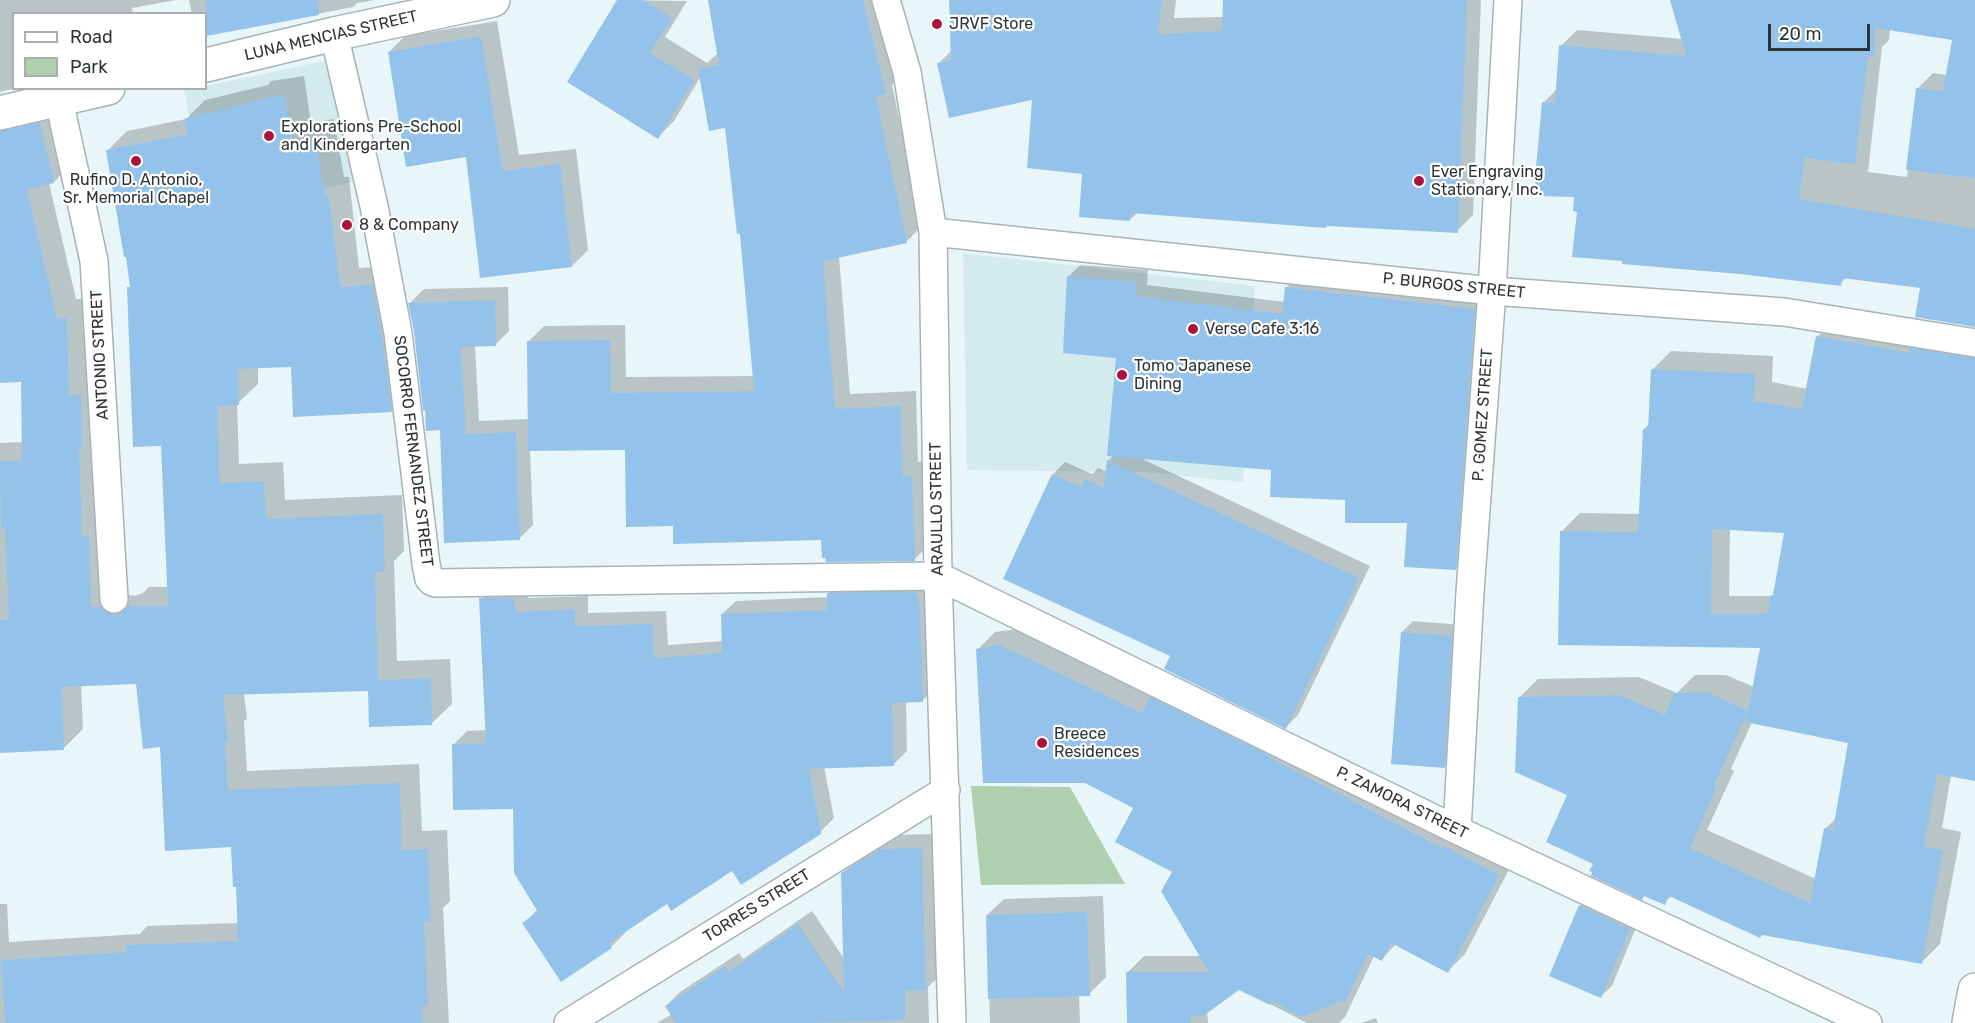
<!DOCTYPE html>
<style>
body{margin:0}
#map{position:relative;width:1975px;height:1023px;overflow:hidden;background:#e8f6f9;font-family:Rubik,sans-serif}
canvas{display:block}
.legend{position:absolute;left:12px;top:12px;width:195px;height:78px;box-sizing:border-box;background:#fff;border:2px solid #abaeae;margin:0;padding:8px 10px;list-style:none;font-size:18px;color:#2e3435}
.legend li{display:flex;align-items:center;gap:12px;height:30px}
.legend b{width:30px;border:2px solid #abaeae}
.scale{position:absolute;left:1768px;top:24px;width:102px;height:27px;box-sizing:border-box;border:3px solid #2e3435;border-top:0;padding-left:8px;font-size:18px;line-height:21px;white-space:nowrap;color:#2e3435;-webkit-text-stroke:4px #fff;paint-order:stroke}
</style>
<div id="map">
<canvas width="1975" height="1023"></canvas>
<ul class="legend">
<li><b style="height:8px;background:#fff"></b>Road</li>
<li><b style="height:16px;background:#aed0af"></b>Park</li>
</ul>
<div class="scale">20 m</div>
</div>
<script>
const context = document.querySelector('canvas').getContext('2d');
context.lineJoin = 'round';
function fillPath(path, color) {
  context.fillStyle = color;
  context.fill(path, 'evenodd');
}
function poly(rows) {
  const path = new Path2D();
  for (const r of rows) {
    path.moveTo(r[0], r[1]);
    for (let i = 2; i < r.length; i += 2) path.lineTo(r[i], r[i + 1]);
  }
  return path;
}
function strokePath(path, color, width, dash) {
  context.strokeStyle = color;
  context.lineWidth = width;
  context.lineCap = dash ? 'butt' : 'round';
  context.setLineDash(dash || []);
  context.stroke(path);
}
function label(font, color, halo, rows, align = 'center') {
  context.font = font + ' Rubik,sans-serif';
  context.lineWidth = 4.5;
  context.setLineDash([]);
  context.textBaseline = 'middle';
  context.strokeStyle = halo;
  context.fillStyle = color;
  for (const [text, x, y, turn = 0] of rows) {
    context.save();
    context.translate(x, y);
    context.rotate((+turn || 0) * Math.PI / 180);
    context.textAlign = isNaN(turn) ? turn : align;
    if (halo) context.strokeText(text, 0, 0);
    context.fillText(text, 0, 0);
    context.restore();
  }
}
const built = poly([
 [329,60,354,182,209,212,184,90,206,88,206,86],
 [963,253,1255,286,1243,482,1145,472,967,470]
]);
const green = poly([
 [971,786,1070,787,1125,884,981,885]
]);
const shadow = poly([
 [0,0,176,0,132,8,133,14,14,14,14,88,16,88,0,92],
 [189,0,375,0,357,3,353,7,206,35,206,14,192,14],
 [619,0,687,1,665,37,707,63,718,53,709,0,882,0,901,77,892,85,922,226,906,242,839,256,850,394,916,391,918,462,927,461,930,543,915,559,823,539,674,525,627,449,530,450,533,525,519,539,426,409,410,303,424,289,508,287,509,331,495,345,475,345,479,421,529,419,528,342,544,326,625,325,626,377,755,376,742,232,727,127,701,76,674,121,658,137],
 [950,0,1176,0,1174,18,1224,17,1225,0,1481,0,1473,215,1457,231,1328,225,1326,227,1138,212,1130,220,1084,172,1033,98,939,63,952,50],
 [1671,0,1975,0,1975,327,1922,286,1847,277,1840,284,1578,210,1576,195,1544,102,1557,89,1561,46,1577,30,1683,39],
 [1890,29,1953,39,1947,75,1933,73,1917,89,1907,177,1868,172,1882,47,1889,40],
 [497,21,519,155,576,149,588,250,572,266,467,155,389,52,405,36],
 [304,76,311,123,334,119,344,177,349,177,359,268,392,266,411,391,391,411,293,366,258,367,258,384,237,404,239,464,283,462,285,500,402,495,404,551,394,561,397,661,450,659,452,704,432,723,370,689,244,693,247,719,244,721,247,771,419,764,422,831,447,830,450,901,443,908,449,1023,0,1023,0,904,7,904,9,942,140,934,147,926,238,923,237,885,232,846,161,746,137,683,81,684,83,729,63,749,0,751,0,443,23,442,22,381,0,381,0,126,61,113,73,162,54,182,49,183,76,299,87,299,126,594,135,596,143,593,149,587,169,587,163,445,129,288,131,286,128,255,107,151,127,131,186,119,205,100,268,85,271,81],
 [1080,265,1148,270,1147,285,1285,302,1286,288,1298,276,1486,298,1467,557,1455,569,1408,522,1272,468,1138,457,1370,566,1298,715,1286,727,1173,656,1005,578,1053,474,1065,462,1092,474,1098,468,1107,472,1108,461,1114,455,1117,357,1069,276],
 [1836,318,1975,337,1975,780,1951,775,1942,828,1961,832,1940,944,1922,962,1672,895,1664,903,1595,863,1569,795,1519,698,1538,679,1639,677,1677,693,1695,675,1726,675,1754,687,1762,647,1562,531,1580,513,1640,514,1644,429,1650,423,1653,369,1671,351,1773,356,1772,382,1807,389,1817,337],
 [1730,529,1786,532,1775,593,1772,596,1729,596],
 [1752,722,1850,741,1837,817,1825,829,1816,879,1707,830,1734,771,1731,769],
 [930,579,936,687,922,701,906,701,907,751,894,764,824,767,834,818,820,832,732,868,667,902,624,931,625,933,611,947,524,923,538,909,515,808,453,745,467,731,487,730,481,599,495,585,527,585,528,598,588,596,588,613,666,611,668,645,723,641,722,614,736,601,828,597,828,594,842,580],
 [1413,621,1462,625,1455,756,1444,767,1402,632],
 [1017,629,1515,858,1465,954,1448,971,1396,944,1381,960,1374,956,1345,1017,1339,1023,1307,1023,1239,988,1207,1010,1208,1023,1129,1023,1127,973,1144,956,1201,956,1174,871,1135,807,978,649,995,632],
 [936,834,940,975,928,987,929,1023,657,1023,672,1014,666,1006,680,992,739,953,743,959,812,911,845,960,842,874,857,860,896,835],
 [1591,895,1640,918,1612,986,1601,996,1551,975,1580,905],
 [1103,896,1106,977,1089,994,1079,995,1080,1023,990,1023,987,915,1004,899],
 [1376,1018,1378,1023,1361,1023]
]);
const building = poly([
 [206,0,318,0,319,15,206,36],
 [617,0,643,0,672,18,650,53,694,80,658,139,567,82],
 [708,0,863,0,886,94,876,96,907,243,823,261,835,409,901,406,903,477,912,476,915,561,826,562,825,558,822,558,821,540,673,544,673,526,626,527,625,450,528,451,527,341,610,340,611,393,754,391,740,234,737,234,725,128,709,131,698,69,719,65],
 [949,0,1162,0,1158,34,1222,31,1223,0,1467,0,1458,233,1326,226,1326,228,1131,213,1130,221,1079,217,1082,174,1027,168,1032,100,949,118,937,63,951,60],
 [1670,0,1975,0,1975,178,1906,170,1916,88,1943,91,1952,40,1875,28,1874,57,1868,57,1855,164,1805,158,1799,199,1975,229,1975,327,1915,317,1920,288,1842,278,1841,286,1740,274,1622,264,1622,261,1572,257,1577,212,1573,211,1574,197,1535,196,1536,168,1542,102,1555,103,1559,45,1686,56],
 [481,36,503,171,560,164,572,267,480,278,466,157,406,167,388,52],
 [285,95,292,141,315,138,325,196,329,196,340,287,373,285,382,335,392,412,293,417,291,367,238,369,239,405,217,406,220,483,264,481,266,519,383,514,385,572,375,572,378,680,431,678,432,725,369,727,368,691,223,695,228,740,225,740,228,790,400,783,402,850,428,849,431,922,424,922,428,1006,422,1006,423,1023,5,1023,1,960,126,952,126,945,238,941,236,887,233,887,231,847,165,851,160,747,143,749,136,684,62,687,64,750,0,753,0,620,9,620,5,528,1,528,0,461,22,461,21,382,0,383,0,131,40,123,54,183,27,190,57,318,67,318,69,395,81,395,82,446,79,447,82,536,89,536,91,607,101,607,106,613,116,615,122,612,128,606,168,606,161,446,133,447,127,287,130,287,126,257,124,257,106,150,188,134,184,119,250,103,250,101],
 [1067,276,1137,282,1136,296,1282,314,1285,287,1475,309,1456,570,1404,567,1407,523,1345,523,1345,500,1270,497,1271,470,1107,456,1116,358,1063,353],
 [495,300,496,346,461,347,466,434,516,432,520,540,444,543,440,430,426,431,425,410,423,411,414,331,408,303],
 [1816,336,1909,353,1910,348,1975,358,1975,781,1937,774,1924,846,1943,850,1922,964,1762,935,1760,938,1669,896,1665,905,1644,896,1642,900,1591,876,1592,872,1589,871,1593,864,1546,842,1567,795,1515,772,1518,697,1620,695,1665,715,1674,693,1707,692,1748,711,1760,648,1558,645,1560,531,1638,532,1643,429,1648,429,1651,369,1755,374,1754,401,1802,409],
 [1712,529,1784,533,1773,595,1771,595,1767,614,1711,614],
 [1747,713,1745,722,1848,743,1833,830,1824,828,1810,903,1690,848,1716,789,1713,788],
 [1107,460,1359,578,1286,729,1164,669,1170,656,1003,579,1052,474,1081,487,1085,479,1104,488],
 [916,592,917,597,919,597,923,702,892,703,894,766,809,769,821,834,741,885,732,871,671,911,667,904,609,943,612,948,561,982,522,923,538,912,514,873,513,809,453,810,452,744,486,743,479,598,514,598,515,612,575,609,575,626,653,624,654,658,722,653,721,614,827,610,827,593],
 [1401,632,1452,636,1445,768,1391,764],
 [1000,645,1142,713,1150,697,1270,756,1267,756,1442,848,1444,846,1499,875,1448,973,1391,943,1382,961,1368,954,1345,1002,1339,1002,1304,1016,1299,1016,1272,1001,1270,1005,1239,990,1203,1016,1191,1016,1191,1023,1127,1023,1126,972,1209,972,1161,891,1172,872,1115,842,1133,808,1085,783,983,783,976,649],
 [922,848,926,990,905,991,905,1020,808,1023,676,1023,665,1006,725,966,729,972,798,924,844,993,841,873,881,849],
 [1579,905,1630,929,1601,998,1549,976],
 [1087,912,1090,996,988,999,986,915]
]);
const minor = poly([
 [886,0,907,72,933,232,938,576,952,1023],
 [334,34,374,206,398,333,426,564,429,579,431,581,435,583,938,576,1457,830,1868,1023],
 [59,100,94,261,114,599],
 [933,232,1492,291,1784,312,1975,343],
 [1457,830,1470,592,1492,291,1508,0],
 [568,1023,946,790]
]);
const tertiary = poly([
 [1969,1023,1975,990]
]);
const secondary = poly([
 [206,65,334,34,493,0],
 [0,113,108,88]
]);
const markers = [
 [937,24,6,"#aa143c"],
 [269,136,6,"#aa143c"],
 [136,161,6,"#aa143c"],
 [1419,181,6,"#aa143c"],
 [347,225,6,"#aa143c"],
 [1193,329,6,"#aa143c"],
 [1122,375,6,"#aa143c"],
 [1042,743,6,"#aa143c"]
];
const poiNames = [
 ["JRVF Store",949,24],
 ["Explorations Pre-School",281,127],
 ["and Kindergarten",281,145],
 ["Ever Engraving",1431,172],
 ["Stationary, Inc.",1431,190],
 ["Rufino D. Antonio,",136,180,"center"],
 ["Sr. Memorial Chapel",136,198,"center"],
 ["8 & Company",359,225],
 ["Verse Cafe 3:16",1205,329],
 ["Tomo Japanese",1134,366],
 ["Dining",1134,384],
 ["Breece",1054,734],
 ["Residences",1054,752]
];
const streetNames = [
 ["LUNA MENCIAS STREET",331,36,-13],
 ["P. BURGOS STREET",1454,286,6],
 ["ANTONIO STREET",100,355,-93],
 ["P. GOMEZ STREET",1483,415,-86],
 ["SOCORRO FERNANDEZ STREET",413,451,83],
 ["ARAULLO STREET",937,509,-91],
 ["P. ZAMORA STREET",1402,803,26],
 ["TORRES STREET",757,906,-32]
];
fillPath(built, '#d3eaef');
fillPath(green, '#aed0af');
fillPath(shadow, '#0003');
fillPath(building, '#93c3ea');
strokePath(minor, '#a6b4b7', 30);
strokePath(tertiary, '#a6b4b7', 36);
strokePath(secondary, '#a6b4b7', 36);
strokePath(minor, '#fff', 27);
strokePath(tertiary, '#fff', 33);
strokePath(secondary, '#fff', 33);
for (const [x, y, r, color] of markers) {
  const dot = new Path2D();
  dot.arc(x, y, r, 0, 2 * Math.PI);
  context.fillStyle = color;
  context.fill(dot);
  strokePath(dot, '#fff', 2);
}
label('16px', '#2e3435', '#fff', poiNames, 'left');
label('16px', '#2e3435', '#fff', streetNames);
</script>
